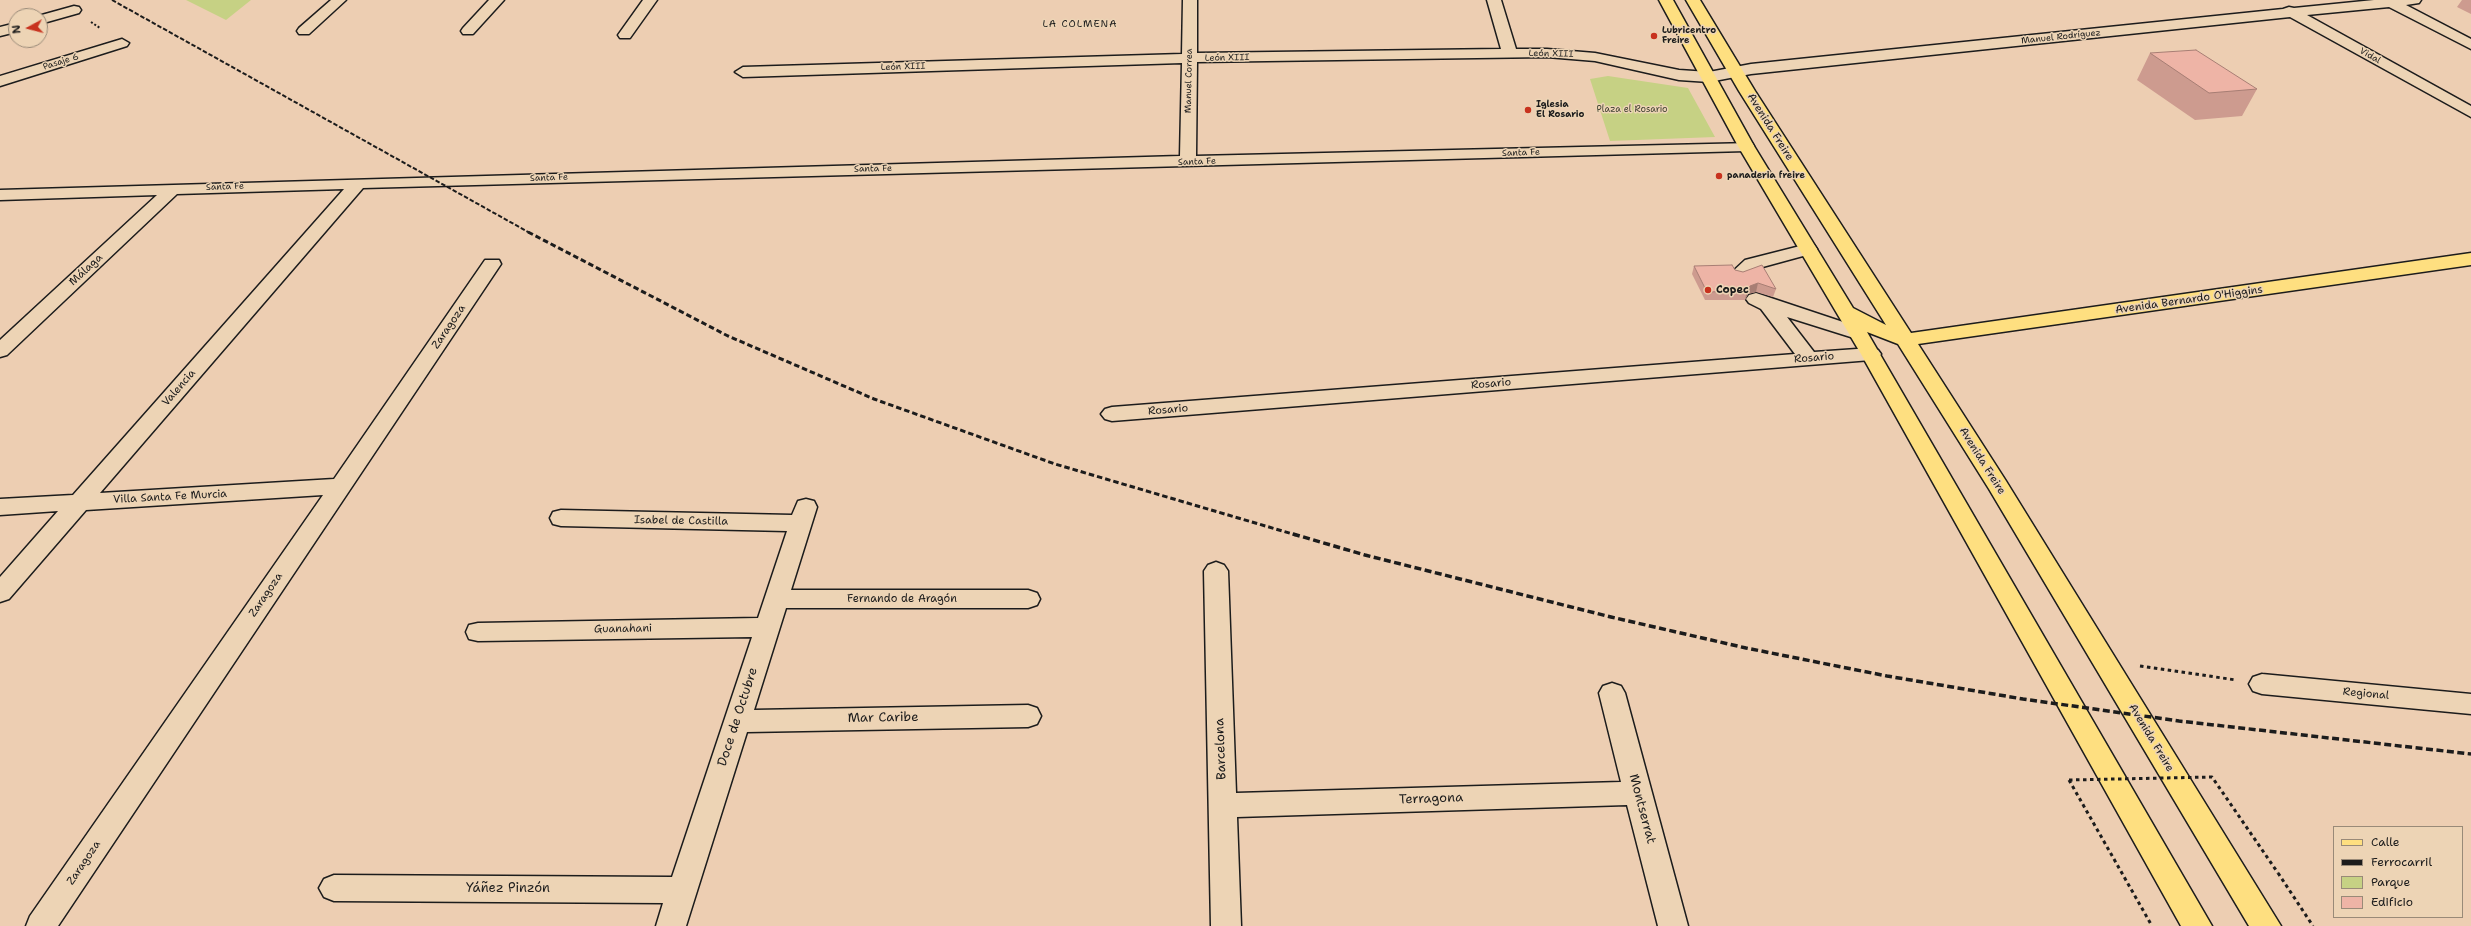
<!DOCTYPE html>
<meta charset="utf-8">
<style>
body{margin:0}
#map{position:relative;width:2471px;height:926px;overflow:hidden;background:#edceb2;font-family:"Shantell Sans",sans-serif}
canvas{display:block}
.legend{position:absolute;left:2333px;top:826px;width:130px;height:92px;box-sizing:border-box;background:#edd4b5;border:1px solid #998a78;margin:0;padding:5px 7px;list-style:none;font-size:12px;color:#1c1c1c}
.legend li{display:flex;align-items:center;gap:8px;height:20px}
.legend b{width:20px;border:1px solid #998a78}
.north{position:absolute;left:8px;top:8px;width:40px;height:40px;box-sizing:border-box;background:#edd4b5;border:1px solid #998a78;border-radius:50%;rotate:263deg;font-size:11px;font-weight:700;line-height:16px;text-align:center;color:#1c1c1c}
.north::after{content:'';display:block;margin:auto;width:14px;height:18px;background:#c8321e;clip-path:polygon(50% 0,100% 100%,50% 72%,0 100%)}
</style>
<div id="map">
<canvas width="2471" height="926"></canvas>
<ul class="legend">
<li><b style="height:5px;background:#fedf80"></b>Calle</li>
<li><b style="height:5px;background:#1c1c1c"></b>Ferrocarril</li>
<li><b style="height:11px;background:#c6d184"></b>Parque</li>
<li><b style="height:11px;background:#eeb4a6"></b>Edificio</li>
</ul>
<div class="north">N</div>
</div>
<script>
const context = document.querySelector('canvas').getContext('2d');
context.lineJoin = 'round';
function fillPath(path, color) {
  context.fillStyle = color;
  context.fill(path, 'evenodd');
}
function poly(rows) {
  const path = new Path2D();
  for (const r of rows) {
    path.moveTo(r[0], r[1]);
    for (let i = 2; i < r.length; i += 2) path.lineTo(r[i], r[i + 1]);
  }
  return path;
}
function strokePath(path, color, width, dash) {
  context.strokeStyle = color;
  context.lineWidth = width;
  context.lineCap = dash ? 'butt' : 'round';
  context.setLineDash(dash || []);
  context.stroke(path);
}
function label(font, color, halo, rows, align = 'center') {
  context.font = font + ' "Shantell Sans",sans-serif';
  context.lineWidth = 3;
  context.setLineDash([]);
  context.textBaseline = 'middle';
  context.strokeStyle = halo;
  context.fillStyle = color;
  for (const [text, x, y, turn = 0] of rows) {
    context.save();
    context.translate(x, y);
    context.rotate((+turn || 0) * Math.PI / 180);
    context.textAlign = isNaN(turn) ? turn : align;
    if (halo) context.strokeText(text, 0, 0);
    context.fillText(text, 0, 0);
    context.restore();
  }
}
const green = poly([
 [186,0,251,0,226,20],
 [1608,76,1688,88,1715,137,1610,141,1590,79]
]);
const pathFar1 = poly([
 [91,22,100,28]
]);
const path = poly([
 [2140,666,2236,680],
 [2069,780,2152,926],
 [2278,873,2313,926]
]);
const minor = poly([
 [331,0,346,0,309,34,299,34,297,31,299,28,331,0],
 [489,0,504,0,473,34,463,34,461,31,463,28,489,0],
 [643,0,657,0,630,38,620,38,618,35,643,0],
 [1183,0,1197,0,1197,53,1501,49,1487,0,1501,0,1516,49,1547,49,1595,53,1679,70,1709,72,1751,64,2283,9,2289,7,2294,8,2374,0,2421,0,2419,3,2406,5,2471,39,2471,49,2389,7,2307,15,2471,106,2471,117,2290,17,1751,74,1709,82,1679,80,1595,61,1547,57,1197,62,1196,156,1752,143,1754,146,1752,149,1746,151,363,188,100,493,334,479,485,260,499,260,501,264,58,926,26,926,30,916,323,495,86,510,9,599,0,602,0,577,58,511,0,515,0,499,73,495,344,189,177,194,7,355,0,357,0,340,157,195,0,200,0,190,1180,156,1182,63,743,77,735,72,743,67,1182,54,1183,0],
 [74,6,79,7,81,10,79,13,40,24,38,16,74,6],
 [16,23,16,32,0,36,0,27,16,23],
 [122,39,129,43,127,46,0,86,0,76,122,39],
 [1808,244,1814,245,1817,249,1814,253,1759,268,1747,277,1740,279,1733,277,1731,273,1745,260,1808,244],
 [1756,293,1864,329,1867,333,1864,337,1857,339,1787,317,1814,352,1871,348,1878,350,1881,354,1878,358,1871,360,1112,421,1105,419,1101,414,1105,409,1112,407,1795,354,1761,309,1749,303,1746,299,1749,295,1756,293],
 [806,499,814,501,817,507,791,590,1028,590,1037,593,1040,599,1037,605,1028,608,786,608,754,710,1028,705,1037,708,1041,716,1037,724,1028,727,747,732,686,926,656,926,663,903,334,901,324,897,319,888,324,879,334,875,672,877,752,637,478,641,469,639,466,632,469,625,478,623,758,618,787,531,561,526,553,524,550,518,553,512,561,510,792,515,798,501,806,499],
 [1216,562,1224,565,1228,571,1236,793,1621,782,1599,693,1603,686,1612,683,1621,686,1625,693,1688,926,1658,926,1627,805,1237,817,1241,926,1211,926,1204,571,1208,565,1216,562],
 [2262,674,2471,694,2471,714,2262,694,2253,691,2249,684,2253,677,2262,674]
]);
const major = poly([
 [1659,0,1673,0,1754,146,1853,308,1886,325,1739,91,1686,0,1700,0,1755,91,1911,333,2471,253,2471,265,1918,344,2006,481,2281,926,2249,926,1989,489,1898,344,1867,332,2212,926,2181,926,1861,354,1738,146,1659,0]
]);
const railFar2 = poly([
 [112,0,530,233]
]);
const railFar1 = poly([
 [528,232,728,336,874,399,1055,464,1296,535]
]);
const rail = poly([
 [1293,534,1365,555,1611,617,1746,648,1887,676,2023,699,2179,721,2471,754]
]);
const pathBridge = poly([
 [2069,780,2212,777,2278,873]
]);
const wall = poly([
 [2462,0,2471,0,2471,14,2457,7],
 [2150,53,2257,89,2242,116,2195,120,2137,80],
 [1694,266,1735,270,1776,289,1773,297,1756,292,1748,294,1745,300,1705,300,1692,274]
]);
const shadedWall = poly([
 [1758,283,1756,292,1748,294,1745,300,1747,291,1750,286]
]);
const building = poly([
 [2196,50,2257,89,2209,93,2150,53,2196,50],
 [1732,265,1735,270,1743,272,1762,265,1776,289,1758,283,1750,286,1747,291,1707,292,1694,266,1732,265]
]);
const markers = [
 [1654,36,4,"#c8321e"],
 [1528,110,4,"#c8321e"],
 [1719,176,4,"#c8321e"],
 [1708,290,4,"#c8321e"]
];
const farPoinames = [
 ["Lubricentro",1662,31],
 ["Freire",1662,41],
 ["Iglesia",1536,105],
 ["El Rosario",1536,115],
 ["panaderia freire",1727,176]
];
const farStreetnames = [
 ["Manuel Rodríguez",2061,37,-6],
 ["León XIII",1551,54,1],
 ["Vidal",2370,56,29],
 ["León XIII",1227,58,-1],
 ["Pasaje 6",61,62,-17],
 ["León XIII",903,67,-2],
 ["Manuel Correa",1189,81,-89],
 ["Santa Fe",1521,153,-2],
 ["Santa Fe",1197,162,-2],
 ["Santa Fe",873,169,-1],
 ["Santa Fe",549,178,-2],
 ["Santa Fe",225,187,-2]
];
const farParknames = [
 ["Plaza el Rosario",1632,110]
];
const farNeighbourhoodnames = [
 ["LA COLMENA",1080,24]
];
const streetNames = [
 ["Avenida Freire",1770,127,58],
 ["Málaga",86,270,-43],
 ["Avenida Bernardo O'Higgins",2189,300,-8],
 ["Zaragoza",449,327,-56],
 ["Rosario",1814,358,-5],
 ["Rosario",1491,384,-5],
 ["Valencia",179,388,-49],
 ["Rosario",1168,410,-5],
 ["Avenida Freire",1982,461,58],
 ["Villa Santa Fe Murcia",170,497,-3],
 ["Isabel de Castilla",681,521,1],
 ["Zaragoza",266,595,-56],
 ["Fernando de Aragón",902,599],
 ["Guanahani",623,629,-1],
 ["Regional",2366,694,5],
 ["Avenida Freire",2151,738,59],
 ["Zaragoza",84,863,-56]
];
const poiNames = [
 ["Copec",1716,290]
];
const nearStreetnames = [
 ["Doce de Octubre",738,717,-72],
 ["Mar Caribe",883,718,-1],
 ["Barcelona",1221,749,-92],
 ["Terragona",1431,799,-2],
 ["Montserrat",1642,809,75],
 ["Yáñez Pinzón",508,889]
];
fillPath(green, '#c6d184');
strokePath(minor, '#1c1c1c', 3);
strokePath(major, '#1c1c1c', 3);
strokePath(pathFar1, '#1c1c1c', 2, [2, 2]);
strokePath(path, '#1c1c1c', 3, [3.5, 3.5]);
fillPath(minor, '#edd4b5');
fillPath(major, '#fedf80');
strokePath(railFar2, '#1c1c1c', 2, [4.5, 2]);
strokePath(railFar1, '#1c1c1c', 3, [5.5, 3]);
strokePath(rail, '#1c1c1c', 3.5, [7, 3.5]);
strokePath(pathBridge, '#1c1c1c', 3, [3.5, 3.5]);
fillPath(wall, '#cd9b8f');
fillPath(shadedWall, '#a77e74');
fillPath(building, '#eeb4a6');
strokePath(building, '#a77e74', 1);
for (const [x, y, r, color] of markers) {
  const dot = new Path2D();
  dot.arc(x, y, r, 0, 2 * Math.PI);
  context.fillStyle = color;
  context.fill(dot);
  strokePath(dot, '#edd4b5', 1.5);
}
label('bold 9px', '#1c1c1c', '#edd4b5', farPoinames, 'left');
label('9px', '#1c1c1c', '#edd4b5', farStreetnames);
label('9px', '#3e4031', '#edd4b5', farParknames);
context.letterSpacing = '1px';
label('10px', '#1c1c1c', '#edd4b5', farNeighbourhoodnames);
context.letterSpacing = '0px';
label('11px', '#1c1c1c', '#edd4b5', streetNames);
label('bold 11px', '#1c1c1c', '#edd4b5', poiNames, 'left');
label('13px', '#1c1c1c', '#edd4b5', nearStreetnames);
</script>
